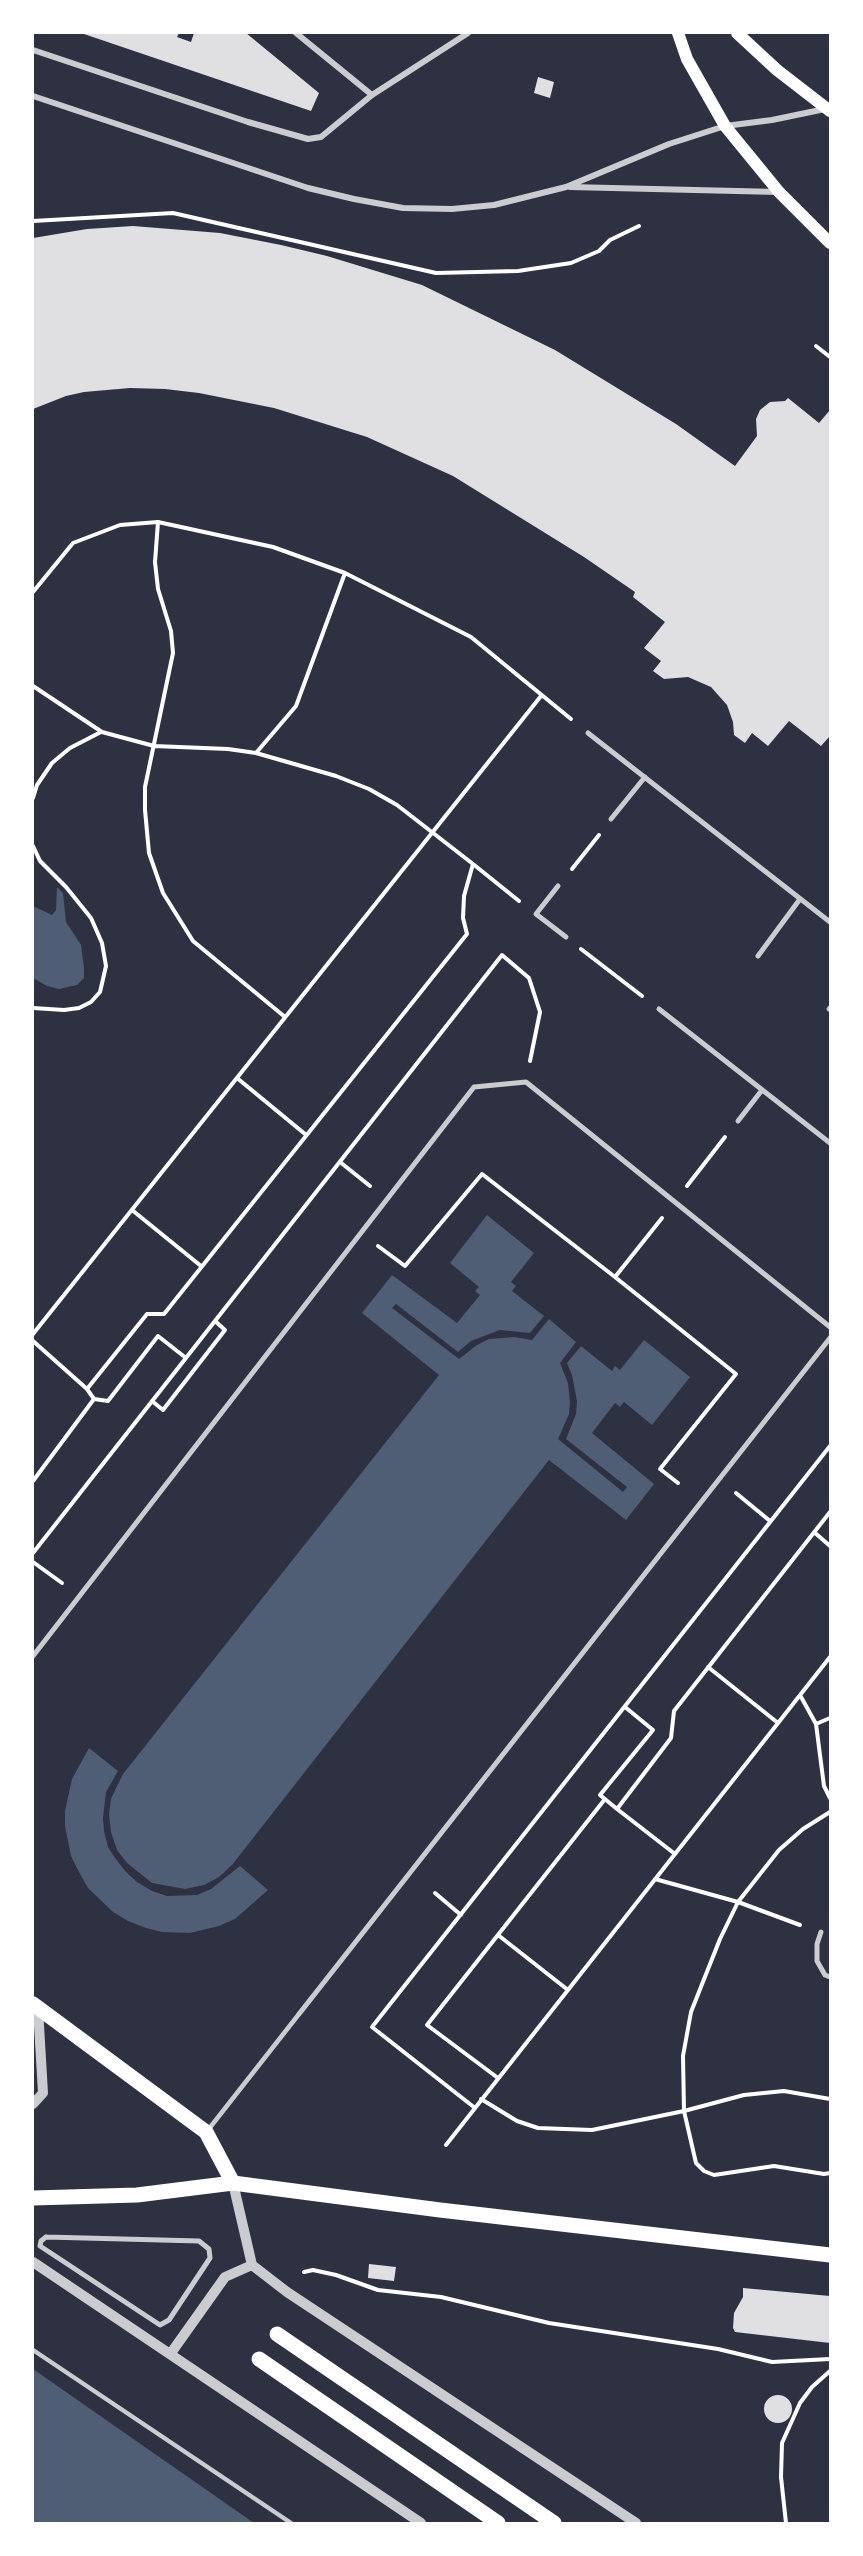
<!DOCTYPE html>
<style>
body{margin:0}
#map{position:relative;width:863px;height:2556px;overflow:hidden;background:#2d3142;font-family:Jost,sans-serif}
canvas{display:block}
.frame{position:absolute;inset:0;border:34px solid #fff;pointer-events:none}
</style>
<div id="map">
<canvas width="863" height="2556"></canvas>
<div class="frame"></div>
</div>
<script>
const context = document.querySelector('canvas').getContext('2d');
context.lineJoin = 'round';
function fillPath(path, color) {
  context.fillStyle = color;
  context.fill(path, 'evenodd');
}
function poly(rows) {
  const path = new Path2D();
  for (const r of rows) {
    if (r.length === 3) {
      path.moveTo(r[0] + r[2], r[1]);
      path.arc(r[0], r[1], r[2], 0, 2 * Math.PI);
      continue;
    }
    path.moveTo(r[0], r[1]);
    for (let i = 2; i < r.length; i += 2) path.lineTo(r[i], r[i + 1]);
  }
  return path;
}
function strokePath(path, color, width, dash) {
  context.strokeStyle = color;
  context.lineWidth = width;
  context.lineCap = dash ? 'butt' : 'round';
  context.setLineDash(dash || []);
  context.stroke(path);
}
const water = poly([
 [57,887,63,893,66,922,81,945,84,968,84,978,77,985,59,989,47,986,33,978,33,906,52,915,56,910],
 [487,1215,534,1253,511,1282,516,1286,512,1291,544,1316,530,1333,500,1330,471,1341,458,1352,396,1304,392,1308,459,1359,477,1345,489,1339,514,1337,532,1340,549,1319,576,1342,560,1363,568,1383,570,1403,569,1414,558,1439,623,1492,627,1487,566,1439,576,1414,577,1401,572,1375,567,1363,581,1346,612,1371,615,1366,620,1370,644,1340,690,1377,652,1425,624,1402,620,1407,615,1403,592,1433,654,1484,626,1520,549,1460,232,1865,219,1877,204,1885,185,1889,152,1883,127,1863,117,1850,111,1832,109,1814,111,1799,117,1786,123,1774,439,1375,362,1313,392,1275,457,1323,480,1295,475,1291,479,1287,450,1263],
 [89,1748,118,1771,106,1792,103,1818,104,1831,108,1847,115,1858,126,1872,137,1882,152,1891,167,1896,197,1895,211,1889,240,1866,268,1890,235,1919,219,1926,190,1933,162,1932,146,1928,128,1921,113,1912,88,1888,79,1872,71,1856,65,1826,65,1811,72,1779],
 [33,2369,254,2523,33,2523]
]);
const building = poly([
 [81,33,179,33,177,37,191,42,194,33,246,33,319,93,311,111],
 [538,77,554,82,550,98,534,93],
 [133,226,220,233,281,245,327,256,422,285,555,350,676,424,735,466,757,436,756,419,760,410,770,402,785,401,788,398,819,423,830,410,830,736,821,746,789,721,768,746,752,733,745,743,734,735,733,722,727,705,711,687,688,677,664,679,653,671,661,661,644,648,665,622,633,597,635,592,584,557,453,476,367,437,274,408,199,393,165,389,130,388,84,392,66,396,33,409,33,238,87,229],
 [369,2264,396,2267,394,2281,368,2278],
 [743,2288,830,2296,830,2343,735,2332,733,2328,734,2313,743,2297],
 [778,2409,14]
]);
const path = poly([
 [33,221,173,213,436,273,518,271,571,263,599,251,610,240,639,226],
 [816,346,830,357],
 [158,522,155,562,158,589,171,631,173,653,145,787,145,810,149,853,163,893,193,941,285,1017],
 [33,592,73,543,120,525,158,522,273,547,345,573,471,637,571,719],
 [33,686,102,732,154,746,228,749,256,753,336,776,369,789,397,805,473,864,464,896,463,918,467,934,164,1314,147,1314,87,1389],
 [256,753,296,706,345,573],
 [33,798,37,785,52,763,70,748,101,732],
 [33,846,40,861,66,887,91,918,102,943,106,966,100,992,91,1002,79,1008,64,1010,33,1008],
 [473,864,519,901],
 [572,869,599,835],
 [581,949,642,996],
 [237,1078,305,1134],
 [340,1162,370,1186],
 [687,1186,725,1137],
 [132,1210,201,1266],
 [378,1246,405,1266,482,1174,615,1277,662,1218],
 [615,1277,736,1374,660,1469,678,1483],
 [33,1334,541,696],
 [33,1341,87,1389,94,1399,108,1401,158,1336,186,1358],
 [152,1401,163,1410,225,1330,215,1321],
 [33,1481,94,1399],
 [736,1493,770,1521],
 [814,1532,830,1546],
 [33,1553,502,955,529,978,540,1012,530,1061],
 [33,1562,62,1583],
 [708,1667,778,1723],
 [800,1695,816,1724,824,1786,830,1798],
 [625,1707,653,1730,600,1795,617,1809,671,1738,674,1711,830,1512],
 [816,1724,830,1718],
 [617,1809,675,1854],
 [830,1812,803,1829,779,1850,738,1902,720,1939,691,2012,683,2056,684,2111,696,2163,704,2171,714,2175,774,2166,824,2174,830,2173],
 [655,1879,738,1902,800,1925],
 [435,1893,461,1915],
 [498,1935,568,1990],
 [498,2078,427,2025,605,1799],
 [481,2099,517,2121,538,2128,592,2130,684,2111,744,2095,784,2091,830,2099],
 [475,2108,372,2027,830,1446],
 [446,2145,830,1657],
 [304,2272,313,2270,336,2275,378,2290,441,2297,549,2323,718,2349,772,2362,830,2359],
 [786,2523,781,2477,782,2443,800,2403,812,2387,830,2371]
]);
const service = poly([
 [208,2130,299,2014],
 [33,2350,291,2523]
]);
const pedestrian = poly([
 [588,733,830,922],
 [611,819,645,777],
 [558,886,536,914,566,937],
 [758,956,800,899],
 [659,1009,830,1143],
 [829,1009,830,1008],
 [738,1121,762,1090],
 [33,1656,474,1087,526,1082,830,1327],
 [821,1932,817,1944,817,1961,825,1975,830,1977],
 [299,2014,830,1338],
 [46,2237,199,2241,209,2249,210,2258,169,2320,160,2325,40,2246,41,2241,46,2237]
]);
const minor = poly([
 [296,33,372,95],
 [33,50,248,122,308,139,321,137,372,95,468,33],
 [33,96,308,188,354,199,403,208,452,209,494,205,566,187,669,144,725,126,772,120,825,109],
 [570,187,778,192]
]);
const tertiary = poly([
 [33,2104,43,2093,38,2008,33,2009],
 [233,2183,252,2265,287,2292,636,2523],
 [33,2262,421,2523],
 [171,2353,225,2277,252,2265]
]);
const secondary = poly([
 [678,33,687,59,725,126,779,192,830,243],
 [737,33,777,70,830,111]
]);
const primary = poly([
 [33,2004,206,2132,233,2183],
 [33,2198,137,2195,233,2183,440,2210,830,2255],
 [277,2334,554,2523],
 [259,2359,498,2523]
]);
fillPath(water, '#4f5d75');
fillPath(building, '#e0e0e3');
strokePath(path, '#fff', 4);
strokePath(service, '#caccd0', 4.5);
strokePath(pedestrian, '#caccd0', 5);
strokePath(minor, '#caccd0', 6);
strokePath(tertiary, '#caccd0', 10);
strokePath(secondary, '#fff', 12);
strokePath(primary, '#fff', 15);
</script>
